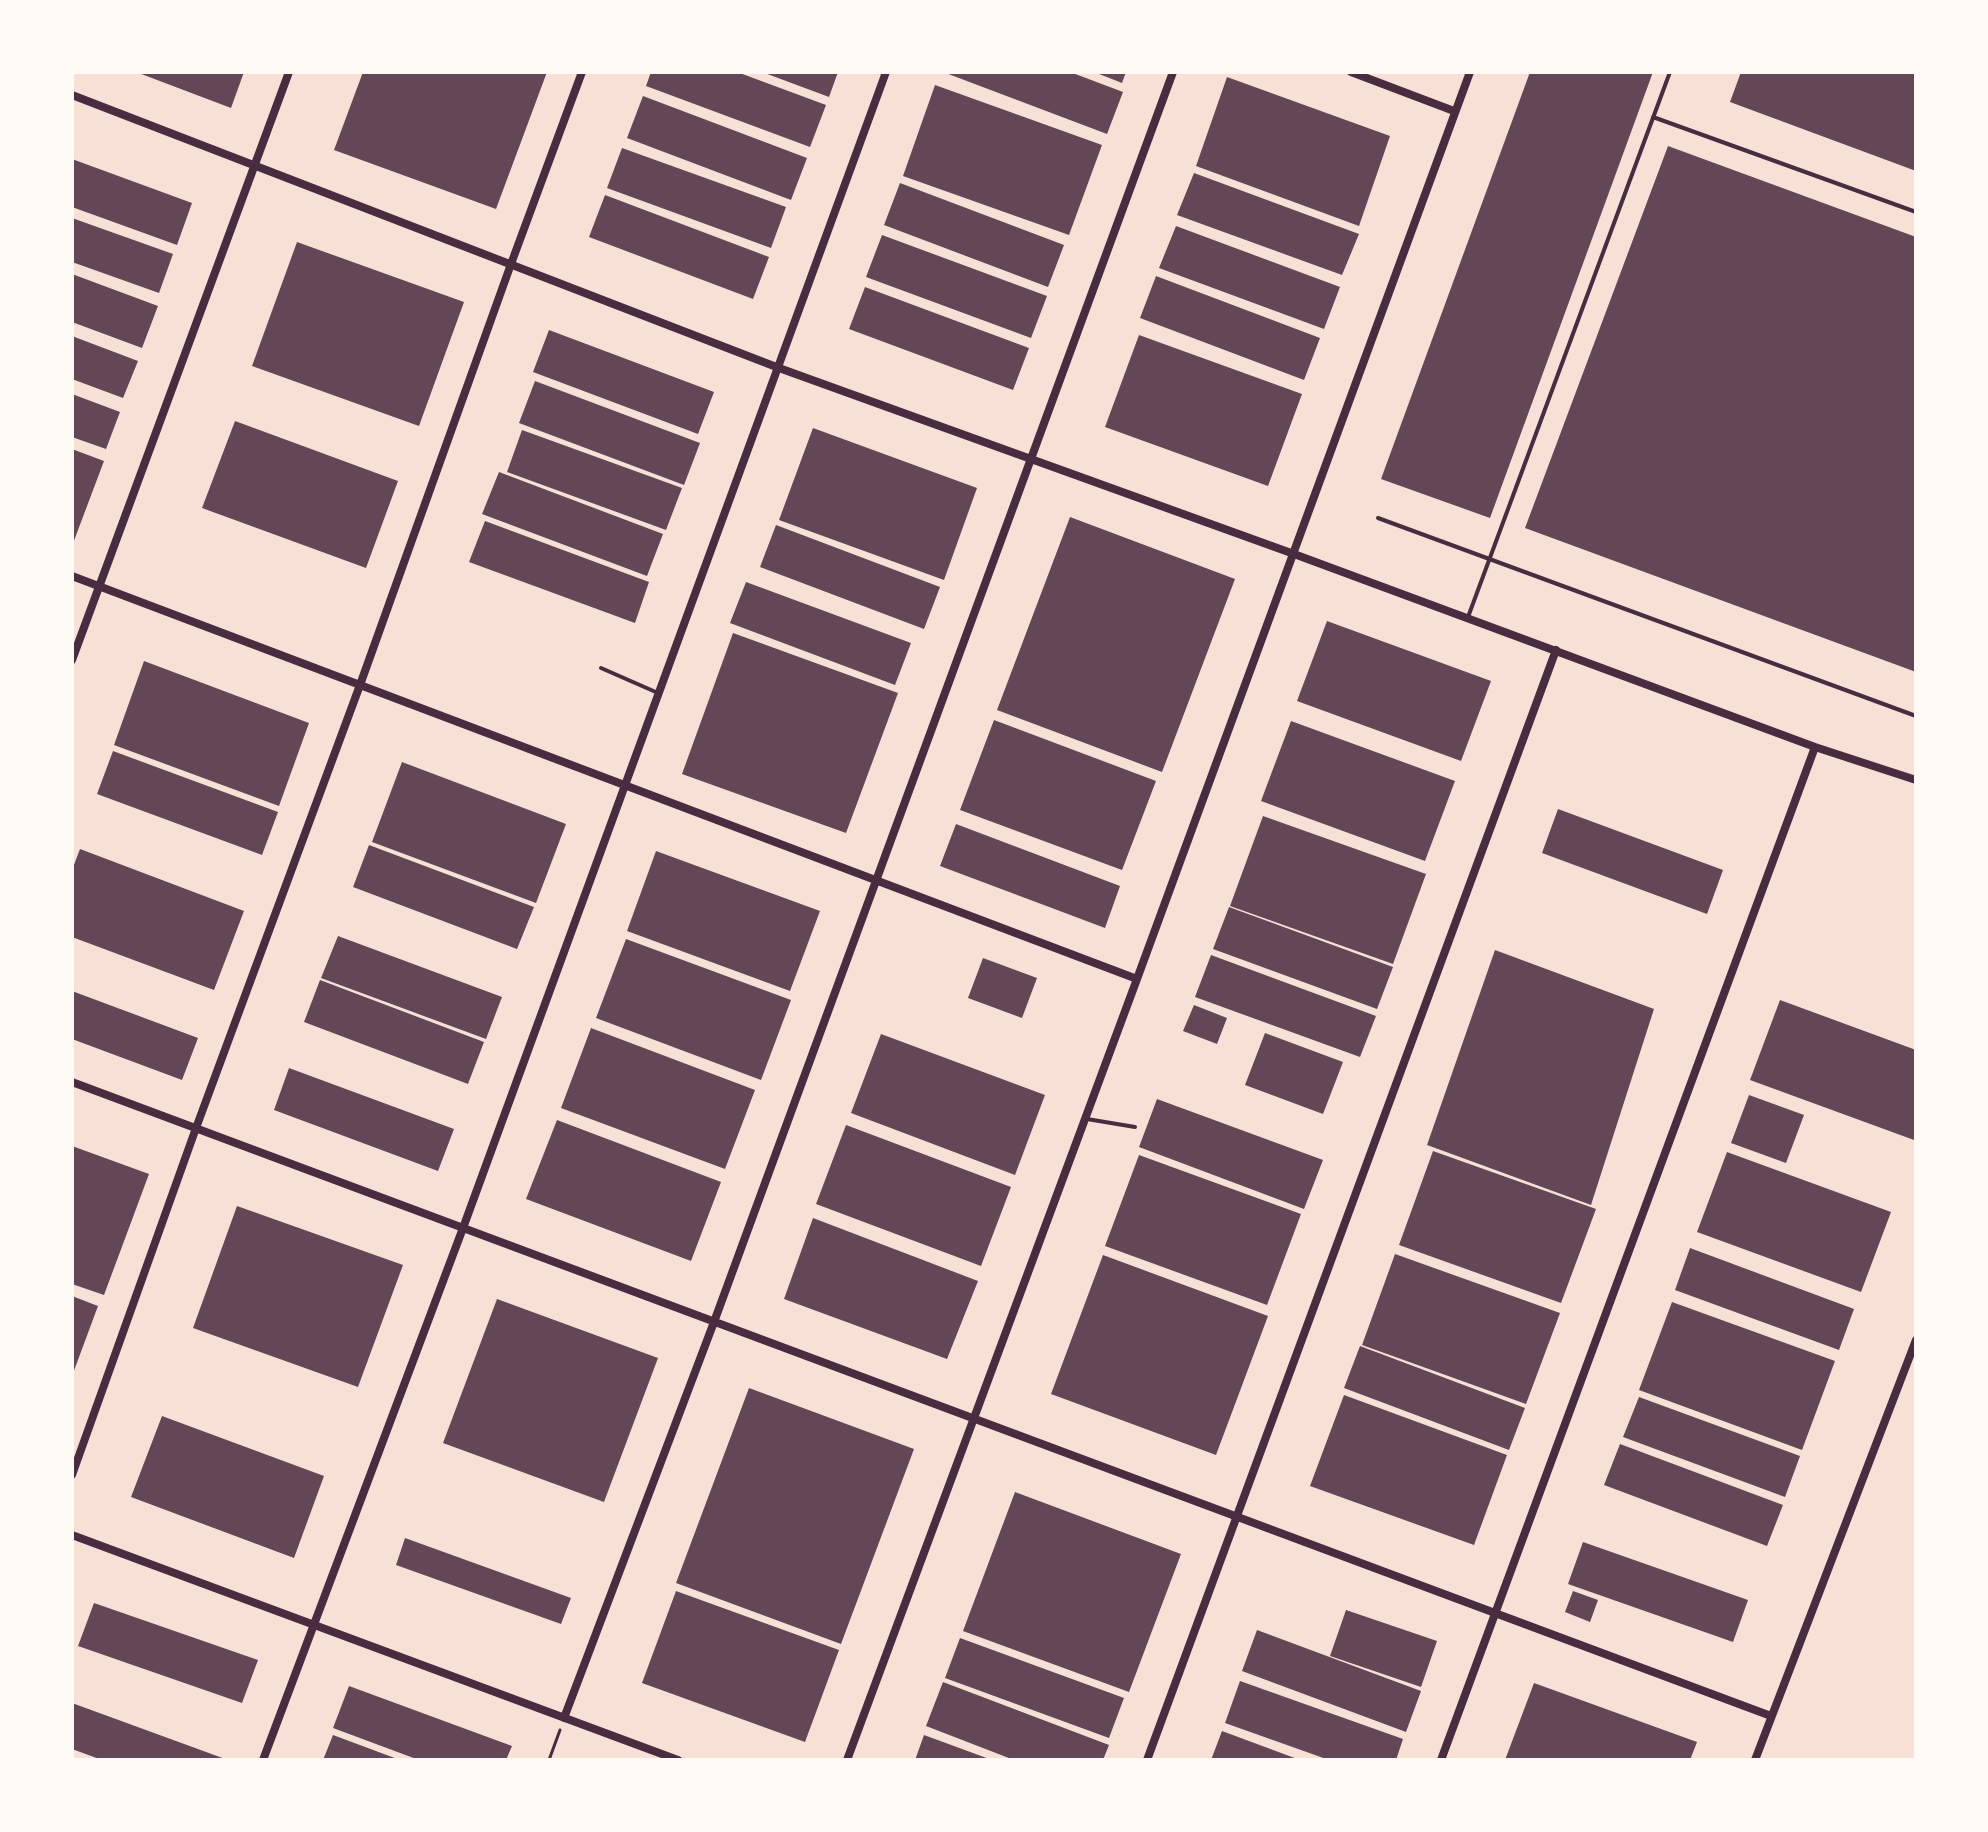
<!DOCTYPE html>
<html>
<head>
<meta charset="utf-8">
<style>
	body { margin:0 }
	#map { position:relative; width:1988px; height:1832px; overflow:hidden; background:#f7e1d7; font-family:Roboto,sans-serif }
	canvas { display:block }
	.frame { position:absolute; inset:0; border:74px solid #fffaf5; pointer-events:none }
</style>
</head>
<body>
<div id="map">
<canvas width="1988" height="1832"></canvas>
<div class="frame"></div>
</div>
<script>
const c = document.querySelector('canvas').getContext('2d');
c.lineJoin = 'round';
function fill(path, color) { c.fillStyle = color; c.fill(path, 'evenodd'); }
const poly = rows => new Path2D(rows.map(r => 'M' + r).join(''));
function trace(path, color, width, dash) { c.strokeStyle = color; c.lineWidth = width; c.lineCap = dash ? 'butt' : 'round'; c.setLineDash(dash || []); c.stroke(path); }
const building = poly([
	[136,72,244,72,231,108],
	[363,72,547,72,496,209,334,150],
	[651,72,737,72,826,105,810,147,646,86],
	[762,72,838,72,829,97],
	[943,72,1070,72,1123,92,1107,134],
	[1094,72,1126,72,1122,83],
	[1530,72,1653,72,1490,518,1381,479],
	[1741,72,1916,72,1916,171,1730,102],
	[1227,77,1390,136,1359,226,1196,166],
	[935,85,1102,145,1069,235,903,176],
	[643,96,807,158,791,200,627,138],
	[1668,146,1916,237,1916,672,1525,528],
	[622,148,786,207,771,248,607,188],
	[72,159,192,203,177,245,72,207],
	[1194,173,1359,234,1342,275,1177,215],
	[900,183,1064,245,1048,287,884,225],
	[605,195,769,257,753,299,589,237],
	[72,218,173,254,159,293,72,262],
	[1176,226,1340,287,1324,329,1159,268],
	[882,235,1047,296,1031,338,866,277],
	[297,242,464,302,419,426,252,366],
	[72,274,158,306,142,348,72,322],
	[1156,276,1320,338,1304,380,1140,318],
	[865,287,1029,348,1013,390,849,329],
	[549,330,714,392,698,434,533,372],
	[1139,335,1302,394,1268,486,1105,427],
	[72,336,138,361,123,398,72,379],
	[535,381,700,443,684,485,519,423],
	[72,394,120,412,106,449,72,437],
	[235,421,398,481,366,568,202,508],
	[813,428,977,488,944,580,779,520],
	[522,430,682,488,666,530,507,472],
	[72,449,104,461,72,546],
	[499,472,663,534,647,576,482,514],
	[1070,517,1235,579,1162,772,997,710],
	[485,521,649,582,635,623,469,562],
	[776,525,940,587,924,629,760,567],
	[746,582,911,643,895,685,730,623],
	[1327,621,1491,681,1461,761,1297,701],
	[733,633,898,693,846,833,682,774],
	[144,661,309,723,279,806,114,745],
	[994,720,1156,781,1122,870,960,810],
	[1291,721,1455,781,1425,861,1261,801],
	[113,751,278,812,262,855,97,794],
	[402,762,566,824,536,903,372,842],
	[1558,809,1723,870,1707,914,1542,853],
	[1263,816,1426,874,1393,964,1230,906],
	[956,824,1120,886,1105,928,940,866],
	[369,845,534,907,517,949,353,887],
	[80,849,244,911,214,990,72,937,72,870],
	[656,851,820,911,790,991,627,931],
	[1229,907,1393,967,1377,1009,1213,949],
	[338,936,502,997,486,1039,321,978],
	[626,939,791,1000,761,1080,596,1018],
	[1495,950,1654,1009,1591,1205,1427,1145],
	[1211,955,1376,1016,1360,1057,1195,997],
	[983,958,1037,978,1022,1018,968,998],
	[320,980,484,1042,468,1084,304,1022],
	[72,991,198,1038,182,1080,72,1039],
	[1780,1000,1916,1050,1916,1135,1914,1140,1750,1080],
	[1194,1005,1227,1018,1217,1044,1183,1031],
	[591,1028,755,1090,725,1169,561,1108],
	[1265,1033,1343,1062,1323,1114,1245,1085],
	[881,1034,1045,1095,1015,1175,851,1113],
	[289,1068,454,1129,438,1171,274,1110],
	[1749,1095,1804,1115,1786,1163,1731,1143],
	[1157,1099,1323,1160,1304,1209,1139,1147],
	[557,1120,721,1182,691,1261,526,1199],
	[846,1125,1011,1187,981,1266,816,1204],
	[72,1146,149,1174,104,1295,72,1284],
	[1433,1151,1596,1209,1561,1303,1399,1245],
	[1727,1152,1891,1212,1861,1292,1697,1232],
	[1139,1155,1301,1214,1267,1305,1105,1246],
	[237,1206,403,1265,358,1387,193,1328],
	[813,1218,978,1281,947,1359,784,1299],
	[1690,1248,1854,1309,1839,1350,1675,1290],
	[1395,1254,1560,1313,1526,1404,1362,1345],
	[1103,1255,1268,1316,1216,1455,1051,1394],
	[72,1296,98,1306,72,1376],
	[497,1299,658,1358,604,1502,443,1443],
	[1672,1302,1835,1361,1802,1450,1639,1390],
	[1360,1346,1525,1408,1509,1450,1344,1388],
	[749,1388,914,1449,841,1644,676,1583],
	[1344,1395,1507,1455,1474,1545,1310,1486],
	[1639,1397,1800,1456,1785,1497,1623,1437],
	[162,1416,324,1476,294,1558,131,1497],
	[1620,1444,1783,1505,1767,1546,1604,1485],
	[1015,1492,1181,1554,1129,1692,963,1631],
	[405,1538,571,1598,561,1624,396,1565],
	[1583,1542,1748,1600,1733,1642,1568,1584],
	[676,1591,839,1650,805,1742,642,1683],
	[1573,1591,1598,1600,1590,1622,1565,1612],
	[94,1603,258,1660,242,1703,78,1646],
	[1346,1610,1437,1641,1421,1687,1330,1656],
	[1257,1630,1421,1691,1406,1732,1242,1671],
	[960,1638,1124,1698,1109,1738,945,1678],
	[1240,1681,1403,1739,1396,1760,1329,1760,1225,1723],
	[943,1682,1109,1745,1103,1760,1014,1760,926,1726],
	[1534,1683,1697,1742,1690,1760,1505,1760],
	[349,1686,512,1746,506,1760,419,1760,333,1728],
	[72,1703,228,1760,102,1760,72,1749],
	[1222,1731,1300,1760,1211,1760],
	[333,1735,400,1760,323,1760],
	[924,1735,992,1760,915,1760]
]);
const path = poly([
	[549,1760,560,1730]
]);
const service = poly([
	[1653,117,1916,212],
	[1378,518,1916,716],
	[1468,617,1670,72],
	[601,668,658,693],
	[1087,1119,1135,1127]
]);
const minor = poly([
	[1351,72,1454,111],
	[72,95,779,368,1294,554,1815,747,1916,780],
	[72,576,1137,979],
	[72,660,289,72],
	[72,1082,1771,1716],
	[72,1475,196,1128,360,685,511,264,582,72],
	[72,1535,678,1760],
	[564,1718,714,1322,1173,72],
	[263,1760,463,1228,886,72],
	[847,1760,1137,979,1470,72],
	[1147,1760,1556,650],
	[1441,1760,1815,747],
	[1755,1760,1916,1340]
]);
fill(building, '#644757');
trace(path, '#4a2c40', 3);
trace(service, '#4a2c40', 4);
trace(minor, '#4a2c40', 8);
</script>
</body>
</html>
